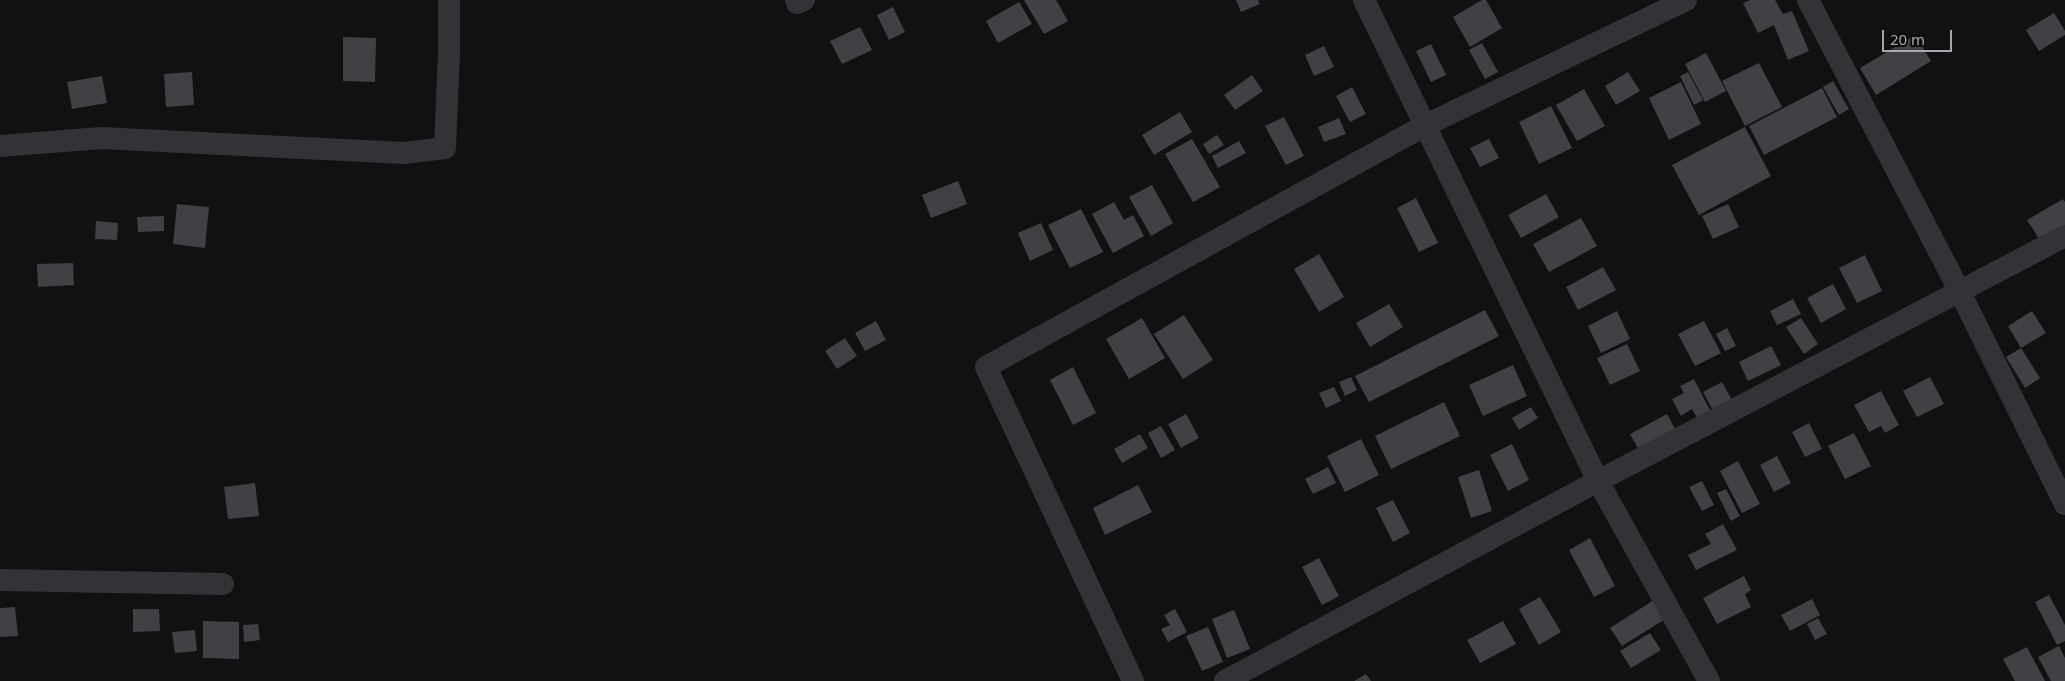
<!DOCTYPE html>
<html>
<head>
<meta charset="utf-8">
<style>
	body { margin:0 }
	#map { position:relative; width:2065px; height:681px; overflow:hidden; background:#111112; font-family:"Noto Sans",sans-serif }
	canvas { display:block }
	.scale { position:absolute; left:1882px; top:30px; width:70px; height:22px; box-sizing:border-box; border:2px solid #a3a8b2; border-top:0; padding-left:6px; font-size:15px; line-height:18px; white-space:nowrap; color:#a3a8b2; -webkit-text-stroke:4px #0c0c0d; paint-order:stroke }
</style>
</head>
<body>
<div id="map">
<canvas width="2065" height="681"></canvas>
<div class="scale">20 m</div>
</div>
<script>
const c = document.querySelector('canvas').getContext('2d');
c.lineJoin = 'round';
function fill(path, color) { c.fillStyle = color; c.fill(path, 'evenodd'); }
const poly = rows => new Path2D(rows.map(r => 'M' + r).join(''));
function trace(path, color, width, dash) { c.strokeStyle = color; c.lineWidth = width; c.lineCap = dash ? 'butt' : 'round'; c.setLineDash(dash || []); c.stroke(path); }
const building = poly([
	[1024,0,1056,0,1068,21,1044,34],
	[1236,0,1258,0,1260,4,1241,12],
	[1482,0,1486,0,1502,28,1470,47,1453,17],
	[1750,0,1775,0,1783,14,1792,11,1809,51,1788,60,1774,25,1758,33,1743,3],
	[1019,2,1032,24,998,43,986,21],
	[893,7,905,32,889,40,877,15],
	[2054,13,2065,31,2065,35,2039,51,2026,30],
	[860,27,872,50,842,64,830,41],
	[1915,35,1931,61,1876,95,1860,68],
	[343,37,376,38,375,82,343,81],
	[1482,43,1498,72,1485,79,1469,50],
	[1431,44,1446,75,1431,82,1416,51],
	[1324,46,1334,67,1314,76,1305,55],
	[1706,53,1726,91,1705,102,1685,64],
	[1759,63,1782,107,1745,126,1722,81],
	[192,72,194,105,166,107,164,74],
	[1628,72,1640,91,1616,105,1605,86],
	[1688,72,1703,100,1694,105,1680,76],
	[1252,75,1263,91,1235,110,1224,95],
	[102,76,107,103,72,109,67,82],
	[1833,81,1849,109,1839,115,1823,87],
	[1681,82,1701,124,1669,140,1649,98],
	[1352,87,1366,114,1350,122,1336,96],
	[1822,88,1837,117,1764,155,1749,126],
	[1584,89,1605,126,1577,141,1556,105],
	[1551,106,1572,148,1539,164,1519,122],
	[1180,112,1192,132,1154,155,1142,135],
	[1284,117,1304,156,1286,165,1265,126],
	[1339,118,1346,134,1324,142,1318,127],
	[1745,127,1771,176,1699,215,1672,165],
	[1217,135,1224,145,1209,154,1203,144],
	[1192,139,1220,187,1193,202,1165,154],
	[1489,139,1499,158,1480,167,1470,148],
	[1239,141,1246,153,1218,168,1212,156],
	[958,181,967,204,931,218,922,195],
	[1152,185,1173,223,1151,236,1129,197],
	[1546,194,1559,217,1521,238,1508,215],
	[1416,198,1438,243,1419,252,1397,208],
	[2063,199,2065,202,2065,232,2043,245,2027,220],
	[1114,202,1124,220,1133,215,1144,236,1113,253,1092,214],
	[177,204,209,207,205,248,173,244],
	[1728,204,1739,227,1713,239,1702,216],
	[1081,209,1103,252,1070,268,1048,225],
	[164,216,164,231,138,232,137,217],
	[1581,218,1597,246,1549,272,1533,244],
	[96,221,118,223,117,240,95,239],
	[1041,223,1053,250,1030,261,1018,233],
	[1319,254,1344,297,1319,312,1294,269],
	[1865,255,1882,291,1857,303,1839,268],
	[73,263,74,285,38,287,37,264],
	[1603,267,1616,290,1578,310,1566,287],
	[1833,284,1846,309,1821,323,1807,298],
	[1793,299,1801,314,1777,325,1770,311],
	[1389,304,1403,327,1370,347,1356,323],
	[1485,310,1499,336,1369,402,1355,376],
	[1617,311,1630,339,1601,353,1588,326],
	[2032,311,2046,333,2021,348,2008,326],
	[1184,315,1213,360,1183,379,1154,334],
	[1142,318,1165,358,1129,379,1106,339],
	[1801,318,1818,344,1804,354,1786,327],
	[876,321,886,340,865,351,855,333],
	[1704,321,1721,353,1695,366,1678,334],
	[1727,328,1736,346,1725,351,1716,334],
	[845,338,857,356,837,369,825,351],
	[1627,344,1640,371,1610,385,1597,358],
	[1771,346,1781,365,1748,381,1739,362],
	[2021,348,2040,378,2025,388,2006,357],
	[1513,365,1527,396,1483,416,1469,385],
	[1073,367,1096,413,1073,425,1050,380],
	[1351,377,1357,390,1345,396,1339,382],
	[1930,377,1944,404,1917,417,1903,391],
	[1694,379,1713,416,1700,423,1692,409,1681,416,1672,399,1684,393,1680,386],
	[1722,382,1734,404,1715,414,1703,392],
	[1334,387,1341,401,1326,408,1319,393],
	[1881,391,1899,425,1885,433,1881,426,1869,432,1854,405],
	[1444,402,1460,436,1391,469,1375,436],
	[1531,407,1538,418,1519,430,1512,418],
	[1186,414,1199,438,1181,448,1168,424],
	[1667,414,1678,434,1641,454,1630,434],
	[1809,423,1822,449,1805,457,1792,432],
	[1161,426,1175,450,1161,458,1148,433],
	[1854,433,1871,466,1845,479,1828,446],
	[1140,434,1148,448,1122,463,1114,449],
	[1361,439,1379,475,1345,492,1327,456],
	[1512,444,1529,480,1508,491,1490,455],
	[1777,456,1791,483,1774,492,1760,465],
	[1738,461,1760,504,1742,513,1720,471],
	[1328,467,1336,483,1313,494,1305,479],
	[1479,470,1492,511,1471,518,1458,477],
	[1702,481,1714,505,1702,511,1689,487],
	[255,483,259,516,228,519,224,487],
	[1138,485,1152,512,1105,535,1093,508],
	[1726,489,1740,516,1731,521,1717,493],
	[1393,500,1410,533,1393,542,1376,508],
	[1723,524,1737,550,1696,570,1688,555,1711,544,1705,534],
	[1590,538,1615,586,1594,597,1569,550],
	[1319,558,1339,596,1322,605,1302,567],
	[1744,576,1751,590,1745,594,1751,607,1717,624,1703,598],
	[2049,595,2065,625,2065,641,2057,645,2035,602],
	[1540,597,1561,632,1539,645,1519,609],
	[1812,599,1820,615,1790,631,1781,615],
	[1654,600,1667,618,1622,646,1610,628],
	[15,607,18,636,0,637,0,608],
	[133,609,159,609,160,631,133,632],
	[1175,609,1187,632,1168,642,1161,629,1170,625,1164,615],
	[1234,610,1250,649,1227,658,1212,619],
	[1818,618,1827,634,1815,640,1807,624],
	[203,621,239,622,239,659,203,658],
	[1503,621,1516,644,1480,663,1467,640],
	[258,624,260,640,244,642,243,625],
	[1208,627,1223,662,1202,671,1186,636],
	[195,630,197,651,175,653,172,632],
	[1650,633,1661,650,1631,668,1620,651],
	[2059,646,2065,658,2065,681,2051,681,2038,657],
	[2027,647,2045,681,2015,681,2003,659],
	[1366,674,1371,681,1354,681]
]);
const minor = poly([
	[796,0,797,3,804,0],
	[1364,0,1598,481,1709,681],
	[1808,0,1959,290,2065,504],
	[0,146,101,138,404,153,445,148,449,54,449,0],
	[0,580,223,584],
	[1133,681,986,367,1424,126,1686,0],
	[1225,681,1598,481,2065,236]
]);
fill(building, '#404145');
trace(minor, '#323337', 22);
</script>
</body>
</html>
